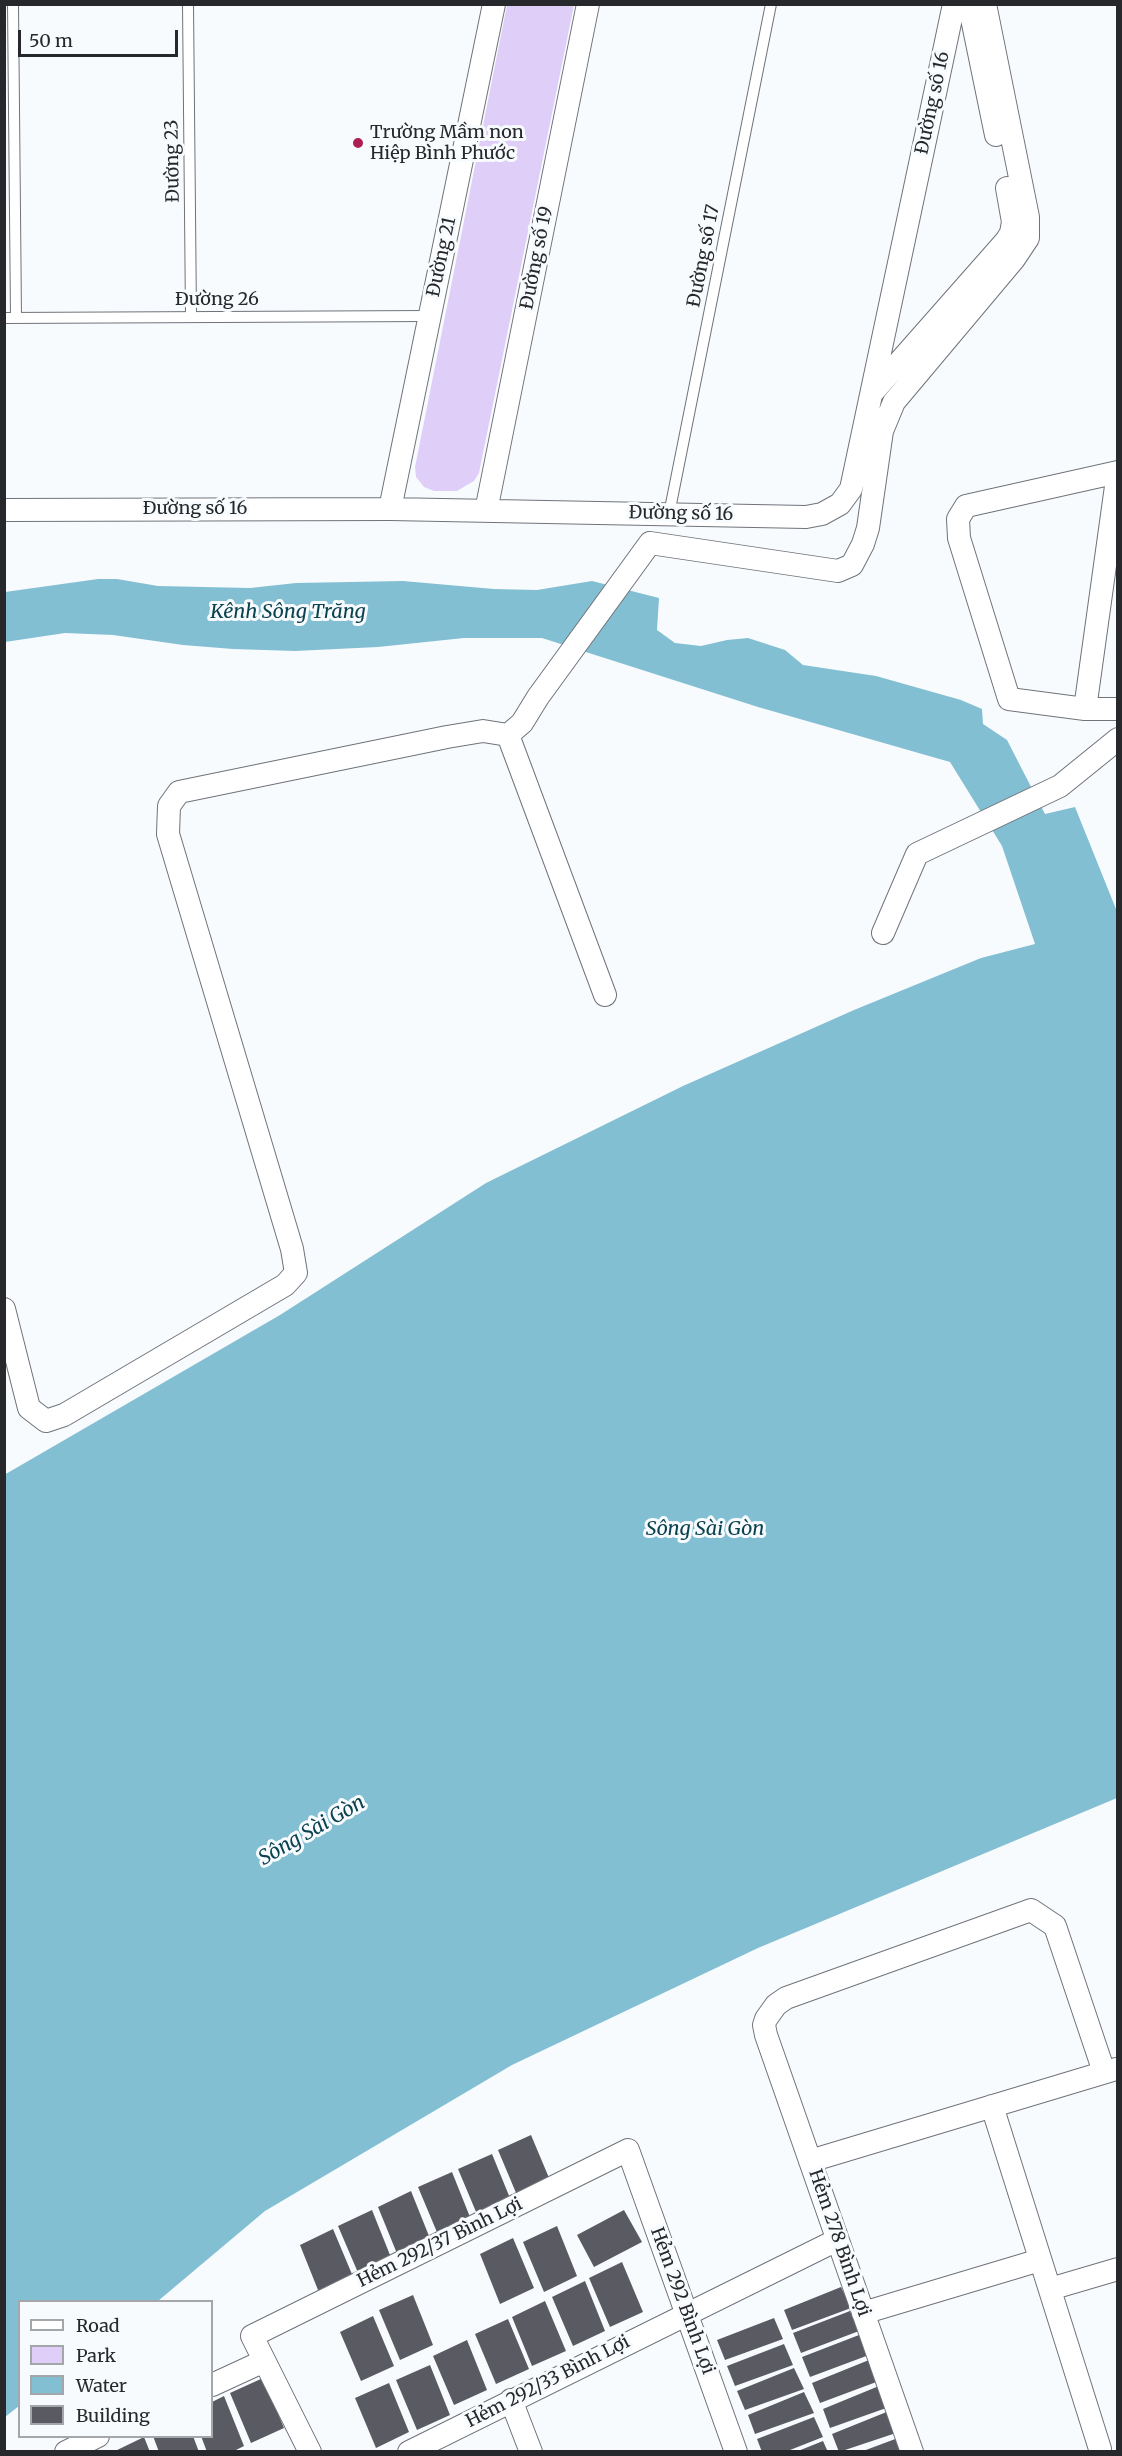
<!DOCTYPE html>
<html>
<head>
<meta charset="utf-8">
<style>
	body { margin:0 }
	#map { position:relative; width:1122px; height:2456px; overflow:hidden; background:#f8fbfe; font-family:Merriweather,serif }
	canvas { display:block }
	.frame { position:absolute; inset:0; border:6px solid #27282c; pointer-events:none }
	.legend { position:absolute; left:18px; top:2300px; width:195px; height:138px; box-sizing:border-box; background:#f8fbfe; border:2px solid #a4a7aa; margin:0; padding:8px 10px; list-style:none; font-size:18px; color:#27282c }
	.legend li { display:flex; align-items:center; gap:12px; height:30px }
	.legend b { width:30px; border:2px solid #a4a7aa }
	.scale { position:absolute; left:18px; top:30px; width:160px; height:27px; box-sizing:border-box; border:3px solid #27282c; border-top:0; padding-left:8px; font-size:18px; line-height:21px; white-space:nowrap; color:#27282c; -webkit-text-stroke:4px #f8fbfe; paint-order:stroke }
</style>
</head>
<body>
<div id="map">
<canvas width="1122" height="2456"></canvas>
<div class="frame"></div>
<ul class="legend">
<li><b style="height:8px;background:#fff"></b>Road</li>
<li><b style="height:16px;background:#dfcff8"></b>Park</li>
<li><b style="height:16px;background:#83bfd2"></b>Water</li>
<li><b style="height:16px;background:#5a5a62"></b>Building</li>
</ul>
<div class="scale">50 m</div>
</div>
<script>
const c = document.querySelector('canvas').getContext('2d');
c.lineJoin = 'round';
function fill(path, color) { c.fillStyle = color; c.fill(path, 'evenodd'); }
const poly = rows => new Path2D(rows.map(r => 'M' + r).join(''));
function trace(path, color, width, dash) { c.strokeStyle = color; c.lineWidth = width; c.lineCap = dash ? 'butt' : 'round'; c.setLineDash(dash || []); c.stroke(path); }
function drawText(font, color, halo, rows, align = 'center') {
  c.font = font + ' Merriweather,serif'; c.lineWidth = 6; c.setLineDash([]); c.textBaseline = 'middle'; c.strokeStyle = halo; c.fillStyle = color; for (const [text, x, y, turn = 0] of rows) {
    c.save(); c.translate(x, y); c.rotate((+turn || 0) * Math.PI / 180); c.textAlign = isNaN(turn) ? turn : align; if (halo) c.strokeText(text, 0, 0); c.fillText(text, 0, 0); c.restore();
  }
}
const green = poly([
	[507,5,574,5,479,473,474,481,457,491,434,491,424,487,416,477,415,467]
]);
const water = poly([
	[98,579,117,579,158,586,250,588,296,583,403,581,494,589,537,590,592,581,659,598,657,630,675,643,701,646,727,640,748,638,785,650,803,665,876,676,961,700,982,709,983,724,1007,740,1045,814,1075,807,1118,914,1117,1798,758,1948,512,2065,265,2211,158,2301,20,2302,19,2406,5,2417,4,1475,280,1315,486,1183,683,1086,854,1010,981,958,1035,944,1002,846,950,762,758,707,542,638,464,638,378,647,295,651,233,649,183,645,113,635,65,633,5,642,5,592]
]);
const building = poly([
	[531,2135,552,2185,519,2200,498,2150],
	[492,2154,512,2203,479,2219,458,2169],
	[452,2172,472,2222,439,2237,418,2187],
	[411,2191,431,2241,398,2256,378,2207],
	[372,2210,392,2260,359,2275,338,2226],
	[624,2210,642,2242,594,2267,577,2235],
	[557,2226,577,2276,544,2292,523,2242],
	[333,2229,354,2279,320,2295,300,2245],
	[513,2238,534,2288,500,2304,480,2254],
	[622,2262,643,2312,610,2327,589,2278],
	[585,2281,605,2331,573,2346,552,2297],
	[841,2287,851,2308,792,2330,784,2310],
	[413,2295,433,2345,400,2360,379,2310],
	[545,2301,566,2351,532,2366,512,2317],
	[850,2311,859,2331,801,2353,793,2333],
	[373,2316,394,2366,361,2381,340,2332],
	[774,2318,783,2339,725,2360,717,2340],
	[508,2319,529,2369,496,2384,475,2334],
	[859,2335,869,2355,810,2377,802,2357],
	[467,2340,487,2390,454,2405,433,2356],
	[784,2344,793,2365,735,2386,727,2366],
	[869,2360,879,2381,820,2403,812,2383],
	[430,2365,450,2415,417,2430,396,2380],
	[794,2368,804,2389,745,2410,737,2391],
	[263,2378,284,2428,251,2443,230,2393],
	[389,2383,409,2432,376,2448,355,2398],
	[879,2386,889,2407,830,2428,823,2409],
	[804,2392,814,2413,755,2434,748,2415],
	[224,2396,244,2446,232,2452,207,2452,201,2436,212,2436,212,2402],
	[889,2411,899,2432,839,2452,832,2434],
	[814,2417,823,2437,785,2452,762,2452,757,2439],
	[153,2436,193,2436,199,2452,159,2452],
	[144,2437,150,2452,113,2452],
	[898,2438,905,2452,863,2452,863,2451],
	[823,2441,828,2452,798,2452,798,2451]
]);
const service = poly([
	[13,4,16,318],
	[188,4,191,317],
	[4,318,429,316],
	[669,514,771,4]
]);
const minor = poly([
	[969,4,996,135],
	[872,393,1006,241,1011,233,1013,222,1007,188],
	[390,509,494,4],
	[4,510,390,509,806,517,822,514,840,504,851,489,954,4],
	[486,511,588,4],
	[1085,709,1118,472,966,506,958,519,959,538,1009,699,1085,709,1118,709],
	[508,735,605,995],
	[883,933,917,854,1060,786,1118,739],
	[4,1309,29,1408,46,1421,64,1415,285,1285,296,1273,292,1249,168,834,169,806,179,792,447,737,483,731,508,735,522,723,538,697,650,543,838,571,852,565,863,544,868,528,882,431,894,402,1014,259,1028,238,1028,217,985,4],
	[992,2106,1100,2449],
	[810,2161,1116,2069],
	[1050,2289,1118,2269],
	[863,2313,1040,2260],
	[212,2385,264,2361],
	[511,2400,531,2452],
	[66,2452,98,2436],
	[310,2452,252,2336,628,2150,736,2452],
	[409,2452,837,2240],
	[912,2452,766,2035,764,2025,766,2019,776,2005,786,1998,1031,1910,1055,1926,1104,2072]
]);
const markers = [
	[358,143,6,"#af1e53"]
];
const streetNames = [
	["Đường số 16",933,103,-78],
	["Đường 23",173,161,-91],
	["Đường số 17",704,256,-79],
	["Đường 21",442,257,-78],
	["Đường số 19",537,258,-79],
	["Đường 26",217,300],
	["Đường số 16",195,509],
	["Đường số 16",681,514,1],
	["Hẻm 292/37 Bình Lợi",440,2243,-26],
	["Hẻm 278 Bình Lợi",839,2243,71],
	["Hẻm 292 Bình Lợi",682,2301,70],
	["Hẻm 292/33 Bình Lợi",548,2382,-27]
];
const poiNames = [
	["Trường Mầm non",370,133],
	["Hiệp Bình Phước",370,154]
];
const waterNames = [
	["Kênh Sông Trăng",288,612],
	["Sông Sài Gòn",705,1529],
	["Sông Sài Gòn",312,1831,-30]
];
fill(green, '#dfcff8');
fill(water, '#83bfd2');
fill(building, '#5a5a62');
trace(service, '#6f737a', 12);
trace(minor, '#6f737a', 24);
trace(service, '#fff', 10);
trace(minor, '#fff', 22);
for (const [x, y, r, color] of markers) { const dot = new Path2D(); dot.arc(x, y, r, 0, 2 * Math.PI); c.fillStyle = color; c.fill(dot); trace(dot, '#f8fbfe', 2); }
drawText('18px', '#27282c', '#f8fbfe', streetNames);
drawText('18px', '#27282c', '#f8fbfe', poiNames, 'left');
drawText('italic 20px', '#0b424f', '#f8fbfe', waterNames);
</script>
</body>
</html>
